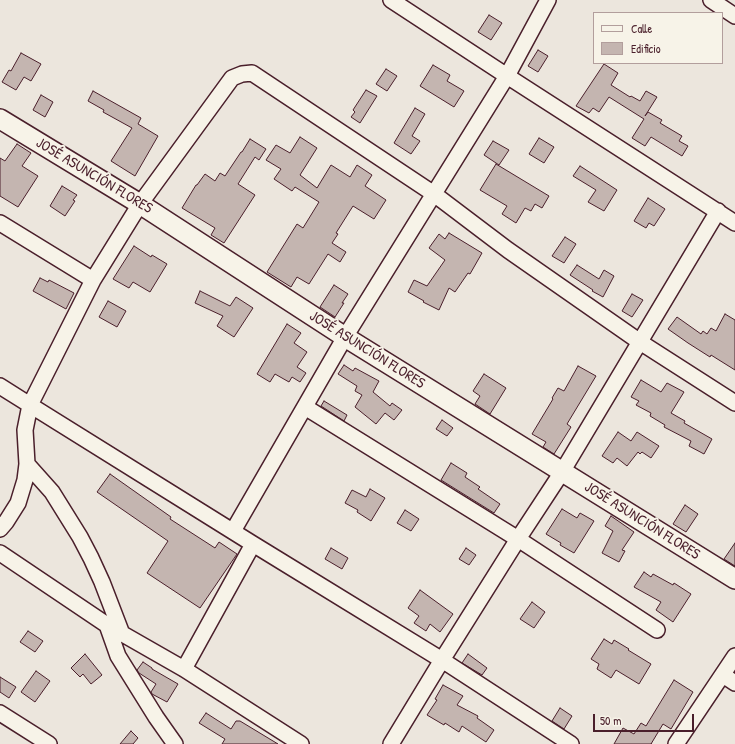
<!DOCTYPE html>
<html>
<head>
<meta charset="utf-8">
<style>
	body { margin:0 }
	#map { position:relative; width:735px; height:744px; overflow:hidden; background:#ece6dd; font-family:"Patrick Hand",sans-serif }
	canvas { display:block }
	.legend { position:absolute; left:593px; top:12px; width:130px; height:52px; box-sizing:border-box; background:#f7f3e8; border:1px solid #b29e9c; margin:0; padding:5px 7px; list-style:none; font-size:12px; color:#4a1f2b }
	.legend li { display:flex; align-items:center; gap:8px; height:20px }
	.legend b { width:20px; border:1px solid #b29e9c }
	.scale { position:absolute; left:593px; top:714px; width:101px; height:18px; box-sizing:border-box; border:2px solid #4a1f2b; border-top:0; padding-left:5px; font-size:12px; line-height:14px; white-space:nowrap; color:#4a1f2b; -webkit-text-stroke:3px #f7f3e8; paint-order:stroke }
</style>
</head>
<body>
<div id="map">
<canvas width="735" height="744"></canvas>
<ul class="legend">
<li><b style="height:5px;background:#f7f3e8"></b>Calle</li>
<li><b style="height:11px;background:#c4b5b0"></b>Edificio</li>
</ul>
<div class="scale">50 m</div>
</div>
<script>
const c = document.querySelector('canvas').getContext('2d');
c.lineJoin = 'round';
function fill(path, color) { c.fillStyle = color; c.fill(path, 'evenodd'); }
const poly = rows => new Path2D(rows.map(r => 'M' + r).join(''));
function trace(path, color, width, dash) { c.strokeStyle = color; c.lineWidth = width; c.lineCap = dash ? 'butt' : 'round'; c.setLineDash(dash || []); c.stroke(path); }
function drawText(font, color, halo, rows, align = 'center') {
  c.font = font + ' "Patrick Hand",sans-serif'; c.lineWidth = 4; c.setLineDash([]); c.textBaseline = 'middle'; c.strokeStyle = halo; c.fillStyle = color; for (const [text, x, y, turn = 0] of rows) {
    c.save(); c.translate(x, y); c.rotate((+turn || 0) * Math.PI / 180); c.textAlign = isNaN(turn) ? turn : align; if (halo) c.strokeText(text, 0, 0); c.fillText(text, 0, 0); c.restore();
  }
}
const building = poly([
	[489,15,502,23,491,40,478,32,489,15],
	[538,50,548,56,538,72,528,66,538,50],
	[21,53,41,64,31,81,24,77,16,90,2,82,9,70,11,71,21,53],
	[604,64,618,73,611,85,630,97,631,96,640,101,646,91,657,97,645,116,648,112,662,120,660,123,682,136,679,141,688,146,682,156,651,137,645,146,632,138,644,119,609,97,599,112,593,108,589,113,576,106,604,64],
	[433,65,450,75,447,81,464,91,454,107,420,86,433,65],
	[386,69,397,76,387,91,376,84,386,69],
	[366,90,377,96,360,123,351,117,355,112,353,110,366,90],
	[93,91,141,118,138,124,158,136,135,176,111,161,132,128,103,112,104,110,88,101,93,91],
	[41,95,53,102,45,117,33,110,41,95],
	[415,108,425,114,412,136,420,141,411,154,394,143,415,108],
	[300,137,317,148,300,175,317,188,331,165,350,177,357,165,372,175,365,186,386,200,374,219,353,206,336,233,338,234,332,243,346,252,340,262,328,254,309,284,297,277,291,287,267,272,297,224,303,228,319,202,295,187,292,191,274,179,281,169,266,160,276,145,290,153,300,137],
	[539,138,554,147,544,163,529,154,539,138],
	[250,139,266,149,259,160,255,157,238,184,255,195,224,243,211,235,215,228,182,208,196,185,197,185,205,174,215,181,220,173,225,176,241,152,242,152,250,139],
	[493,141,509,150,499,165,484,155,493,141],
	[17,144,31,153,22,166,38,176,18,207,0,196,0,158,5,161,17,144],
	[496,164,549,196,542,208,535,204,531,211,525,208,516,223,502,214,507,206,480,190,496,164],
	[580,166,617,190,604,211,588,202,596,190,573,176,580,166],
	[62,186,77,195,73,200,75,201,65,216,50,206,62,186],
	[648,198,665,209,654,226,649,223,646,228,634,221,648,198],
	[449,233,482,253,470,274,468,273,455,292,449,288,439,310,423,302,424,301,408,292,414,280,427,286,445,260,429,248,439,234,445,239,449,233],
	[565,237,576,244,564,263,552,256,565,237],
	[134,246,151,257,152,255,167,264,150,292,133,282,129,288,113,279,134,246],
	[577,265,599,279,604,270,614,276,603,297,592,291,593,290,570,275,577,265],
	[40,278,48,282,49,280,74,293,66,309,33,291,40,278],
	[334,285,348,294,342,303,344,303,335,317,320,307,334,285],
	[200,291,230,306,236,297,253,308,234,337,217,326,223,316,195,303,200,291],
	[632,294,643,300,632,317,622,311,632,294],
	[108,301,126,311,117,327,99,317,108,301],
	[725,314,735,320,735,370,711,355,710,357,688,343,668,329,677,317,701,334,703,331,707,334,711,328,716,331,725,314],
	[287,324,301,333,294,343,307,352,297,367,306,373,300,382,292,377,289,382,275,374,270,382,257,374,287,324],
	[344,365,353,371,355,368,379,381,373,392,390,406,392,403,402,410,394,420,385,413,376,424,355,407,362,395,355,391,357,386,338,374,344,365],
	[578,366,596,376,567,424,571,427,554,454,543,447,546,442,532,434,553,399,552,398,558,388,564,391,578,366],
	[484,374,506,388,490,414,475,404,480,396,473,391,484,374],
	[641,380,661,392,667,383,684,392,671,413,685,421,684,423,712,439,704,454,689,446,691,441,664,427,665,425,650,416,651,413,636,405,639,401,631,397,641,380],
	[324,401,347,415,344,421,321,406,324,401],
	[442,420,453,428,447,436,436,429,442,420],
	[618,432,631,441,637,432,659,446,651,458,642,452,640,454,638,452,627,466,617,458,613,463,602,456,618,432],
	[451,463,467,473,465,477,480,487,478,489,500,504,494,513,441,480,451,463],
	[110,474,171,517,170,519,215,548,219,542,237,554,200,608,147,573,168,541,97,492,110,474],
	[370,489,385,498,371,521,357,512,358,510,345,503,352,490,366,497,370,489],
	[685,505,698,514,686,532,673,524,685,505],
	[562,509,577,518,580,513,594,521,574,553,560,545,561,543,546,534,562,509],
	[405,510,419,519,411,531,397,523,405,510],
	[611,516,634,532,622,550,625,551,619,562,602,553,613,531,605,526,611,516],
	[735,543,735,566,724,559,735,543],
	[331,548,348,558,342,569,325,559,331,548],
	[466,548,476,555,469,565,459,559,466,548],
	[644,572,651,577,653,574,673,585,674,583,691,594,673,622,656,610,661,602,634,587,644,572],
	[420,590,453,614,440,632,430,624,426,631,414,623,419,616,408,608,420,590],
	[532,602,545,612,534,628,520,619,532,602],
	[28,631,43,641,35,652,20,642,28,631],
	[604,639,612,644,614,640,629,649,628,650,651,664,639,684,616,670,611,678,597,669,599,664,591,659,604,639],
	[85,654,102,675,91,684,83,674,80,677,71,668,85,654],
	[468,654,487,668,482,675,462,663,468,654],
	[143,662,152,668,152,669,178,684,167,702,152,694,151,692,156,684,139,673,137,670,143,662],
	[36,671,50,681,35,702,21,692,36,671],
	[0,677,16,687,9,698,0,692,0,677],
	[674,680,693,692,671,729,663,724,651,744,652,744,614,744,623,728,634,734,641,723,646,726,674,680],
	[443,685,463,696,457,705,478,716,477,718,494,730,486,742,462,726,459,732,445,723,444,725,427,715,437,700,435,699,443,685],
	[560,708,572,716,564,729,552,721,560,708],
	[206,713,231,729,236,721,240,721,278,744,222,744,225,739,199,723,206,713],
	[131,731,138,738,133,744,120,744,131,731]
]);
const minor = poly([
	[391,0,507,76,548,0],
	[711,0,735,16],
	[0,223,93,280],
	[0,386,30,405,253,544,442,660,571,744],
	[305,407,518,539,657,630],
	[0,529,6,522,18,503,25,480,27,464],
	[233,531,345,337,507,76,735,223],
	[0,553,107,625,184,669,301,744],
	[107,625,118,656,156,717,175,744],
	[122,634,102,582,91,558,80,537,52,492,27,464,25,430,30,405,93,280,140,204,232,78,242,74,252,73,434,194,508,250,640,342,735,403],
	[184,669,253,544],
	[723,675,735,683],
	[0,713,49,744],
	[391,744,442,660,518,539,562,472,718,211],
	[676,744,735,656]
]);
const tertiary = poly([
	[0,119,140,204,345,337,735,579]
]);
const streetNames = [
	["JOSÉ ASUNCIÓN FLORES",94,176,31],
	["JOSÉ ASUNCIÓN FLORES",367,350,32],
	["JOSÉ ASUNCIÓN FLORES",642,521,32]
];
fill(building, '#c4b5b0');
trace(building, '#4a1f2b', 1);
trace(minor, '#4a1f2b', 18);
trace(tertiary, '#4a1f2b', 22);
trace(minor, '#f7f3e8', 15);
trace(tertiary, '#f7f3e8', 19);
drawText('15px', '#4a1f2b', '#f7f3e8', streetNames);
</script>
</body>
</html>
